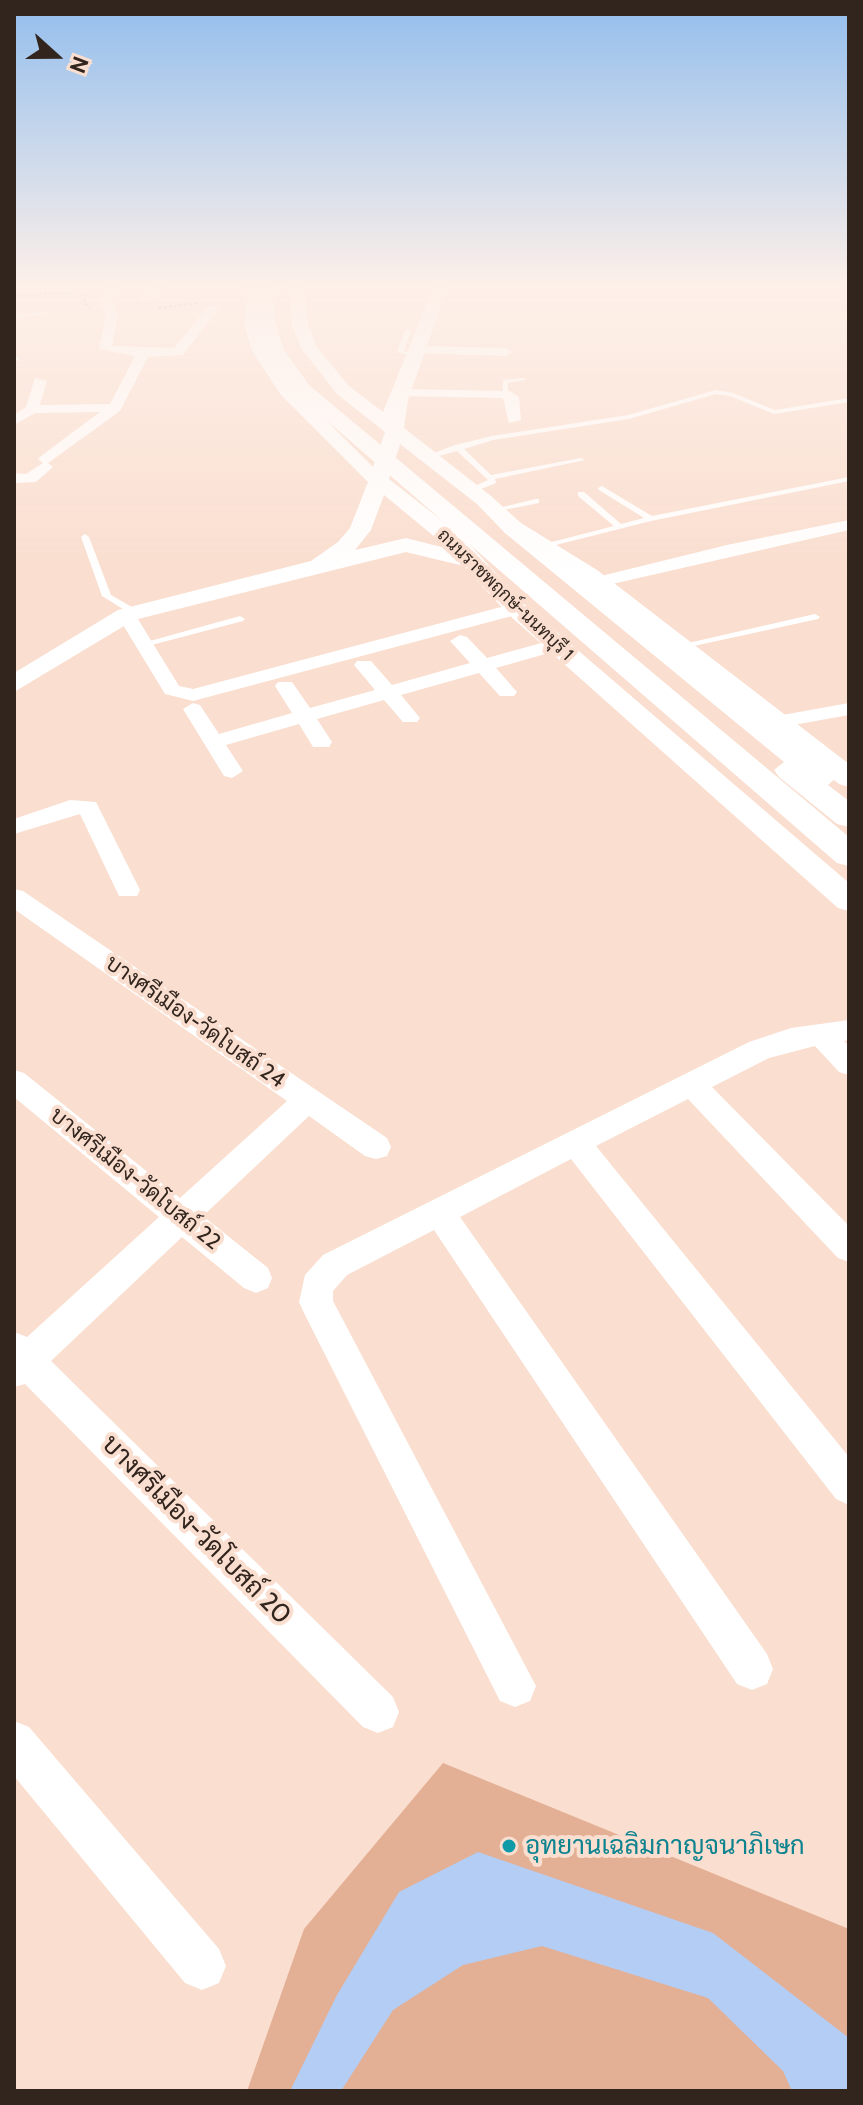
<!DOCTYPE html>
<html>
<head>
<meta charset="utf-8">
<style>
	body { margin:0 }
	#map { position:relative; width:863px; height:2105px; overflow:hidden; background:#fadecf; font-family:Cabin,sans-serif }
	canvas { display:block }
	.frame { position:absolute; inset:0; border:16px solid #32251e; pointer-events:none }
	.north { position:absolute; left:16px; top:16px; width:80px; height:80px; -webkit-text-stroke:6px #fadecf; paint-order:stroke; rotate:111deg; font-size:22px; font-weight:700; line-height:32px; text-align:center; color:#32251e }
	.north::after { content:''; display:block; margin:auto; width:28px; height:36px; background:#32251e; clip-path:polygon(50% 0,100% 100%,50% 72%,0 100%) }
</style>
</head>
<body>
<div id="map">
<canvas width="863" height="2105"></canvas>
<div class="frame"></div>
<div class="north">N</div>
</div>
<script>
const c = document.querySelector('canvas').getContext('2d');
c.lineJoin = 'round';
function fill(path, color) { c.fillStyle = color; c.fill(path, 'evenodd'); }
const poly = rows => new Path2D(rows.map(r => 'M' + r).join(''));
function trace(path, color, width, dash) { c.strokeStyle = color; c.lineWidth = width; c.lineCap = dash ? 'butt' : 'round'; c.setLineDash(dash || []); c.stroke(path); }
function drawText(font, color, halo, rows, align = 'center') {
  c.font = font + ' Cabin,Sarabun,sans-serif'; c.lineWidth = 8; c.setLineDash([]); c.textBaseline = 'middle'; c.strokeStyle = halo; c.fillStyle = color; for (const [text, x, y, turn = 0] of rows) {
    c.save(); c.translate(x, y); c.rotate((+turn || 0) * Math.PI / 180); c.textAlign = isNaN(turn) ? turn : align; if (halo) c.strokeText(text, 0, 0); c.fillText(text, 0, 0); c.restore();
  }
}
const green = poly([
	[443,1763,849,1929,849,2091,247,2091,304,1929]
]);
const water = poly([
	[478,1852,713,1933,849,2038,849,2091,792,2091,783,2071,708,1998,542,1946,463,1965,393,2010,341,2091,290,2091,337,1995,399,1892]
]);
const path = poly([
	[14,296,78,292,85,296,84,302,89,308],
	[159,308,197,303]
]);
const service = poly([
	[42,312,42,314,14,319,14,315,42,312],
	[408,329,411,331,404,351,417,356,417,358,397,352,405,331,408,329],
	[14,358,17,357,20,359,14,362,14,358],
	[525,378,525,380,508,383,508,394,503,395,503,380,525,378],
	[716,390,733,393,775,410,849,398,849,402,774,414,730,396,716,394,629,419,493,440,464,449,491,475,581,458,585,460,495,479,496,483,471,493,468,493,468,489,488,480,457,451,428,459,424,457,455,445,492,436,628,415,716,390],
	[849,477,849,481,651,521,544,548,540,545,614,526,578,496,578,492,584,492,621,524,644,518,599,490,598,488,602,486,652,516,849,477],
	[536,499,539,499,539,503,494,512,490,510,536,499],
	[85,534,89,537,111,595,137,610,137,614,131,614,102,596,81,537,85,534],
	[815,614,820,617,818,619,680,649,675,646,815,614],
	[240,616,245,619,243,621,144,647,139,644,240,616]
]);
const minor = poly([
	[109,286,121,286,111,299,118,315,112,346,174,348,209,305,219,308,183,355,148,357,120,411,48,463,53,467,36,482,14,483,14,473,26,474,43,463,38,459,41,456,100,412,35,413,14,425,14,415,26,407,35,378,47,381,40,405,110,404,135,356,99,349,106,315,99,299,109,286],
	[152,286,165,286,149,301,141,301,141,297,152,286],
	[417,346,506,348,512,352,506,356,412,353,411,350,417,346],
	[402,389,510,391,519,397,521,420,509,423,503,398,397,396,395,393,402,389],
	[849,520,849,530,599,587,590,582,593,578,727,545,849,520],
	[516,603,523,605,523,613,193,701,165,694,117,615,119,611,133,611,179,686,193,689,516,603],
	[460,635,467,637,487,658,556,639,566,645,563,649,496,668,517,692,514,696,500,696,479,673,401,695,420,718,417,722,403,722,384,700,317,719,332,742,329,747,313,747,299,724,226,745,243,771,232,778,224,776,183,709,193,703,200,705,219,734,292,713,275,686,278,682,292,682,310,708,375,690,354,665,357,661,371,661,392,685,470,663,450,641,460,635],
	[849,703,849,715,777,728,767,722,777,716,849,703],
	[70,800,96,802,140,890,137,896,119,896,80,814,14,834,14,819,70,800],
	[14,889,23,891,387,1138,391,1147,387,1156,376,1159,365,1156,309,1116,203,1216,268,1268,272,1278,268,1288,256,1293,244,1288,182,1237,51,1361,393,1697,399,1712,393,1727,378,1733,363,1727,25,1384,14,1387,14,1332,27,1337,159,1217,14,1097,14,1070,24,1073,180,1198,287,1101,14,909,14,889],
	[849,1020,849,1040,844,1041,849,1046,849,1075,839,1072,815,1046,769,1058,712,1087,849,1226,849,1262,838,1258,688,1099,596,1146,849,1457,849,1505,836,1499,571,1159,460,1217,767,1654,773,1669,767,1684,752,1690,737,1684,434,1230,347,1275,333,1291,333,1301,536,1686,530,1701,515,1707,500,1701,304,1313,299,1302,305,1275,323,1255,749,1042,791,1028,849,1020],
	[14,1721,29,1727,219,1949,226,1966,219,1983,202,1990,185,1983,14,1776,14,1721]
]);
const tertiary = poly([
	[245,286,259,286,261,328,268,351,293,387,373,467,385,432,337,394,301,348,292,325,290,286,304,286,308,325,317,347,349,386,383,412,434,286,448,286,408,400,404,428,491,496,521,523,597,570,849,764,849,787,839,784,581,580,505,533,477,504,400,444,389,479,463,537,524,604,849,883,849,911,838,908,508,614,464,566,406,552,134,620,14,692,14,673,118,610,311,561,338,542,350,528,368,482,281,395,252,351,245,328,245,286],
	[384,495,447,547,449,549,406,538,355,550,371,530,384,495]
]);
const secondary = poly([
	[260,286,276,286,274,318,284,350,309,385,849,837,849,866,837,863,295,393,266,350,256,318,260,286],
	[513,521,521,523,832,770,837,777,828,785,849,801,849,827,837,824,779,777,774,770,784,762,505,533,501,528,513,521]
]);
const markers = [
	[509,1846,8,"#0f9aa8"]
];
const farStreetnames = [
	["ถนนราชพฤกษ์-นนทบุรี 1",505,595,44]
];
const streetNames = [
	["บางศรีเมือง-วัดโบสถ์ 24",195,1022,35],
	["บางศรีเมือง-วัดโบสถ์ 22",135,1179,39]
];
const nearStreetnames = [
	["บางศรีเมือง-วัดโบสถ์ 20",196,1530,45]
];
const nearCulturenames = [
	["อุทยานเฉลิมกาญจนาภิเษก",525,1846]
];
fill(green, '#e3b095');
fill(water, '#b4cdf5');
trace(path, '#9d887d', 2, [3, 2]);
fill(service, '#fff');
fill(minor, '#fff');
fill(tertiary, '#fff');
fill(secondary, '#fff');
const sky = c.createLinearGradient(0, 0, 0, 581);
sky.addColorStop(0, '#93beed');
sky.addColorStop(0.49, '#fdf0e9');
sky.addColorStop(1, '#fdf0e900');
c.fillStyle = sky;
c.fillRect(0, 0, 863, 581);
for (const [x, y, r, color] of markers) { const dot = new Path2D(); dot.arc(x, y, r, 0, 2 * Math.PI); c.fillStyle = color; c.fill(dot); trace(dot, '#fadecf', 3); }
drawText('18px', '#32251e', '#fadecf', farStreetnames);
drawText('22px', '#32251e', '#fadecf', streetNames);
drawText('26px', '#32251e', '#fadecf', nearStreetnames);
drawText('26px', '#0d838f', '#fadecf', nearCulturenames, 'left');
</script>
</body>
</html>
